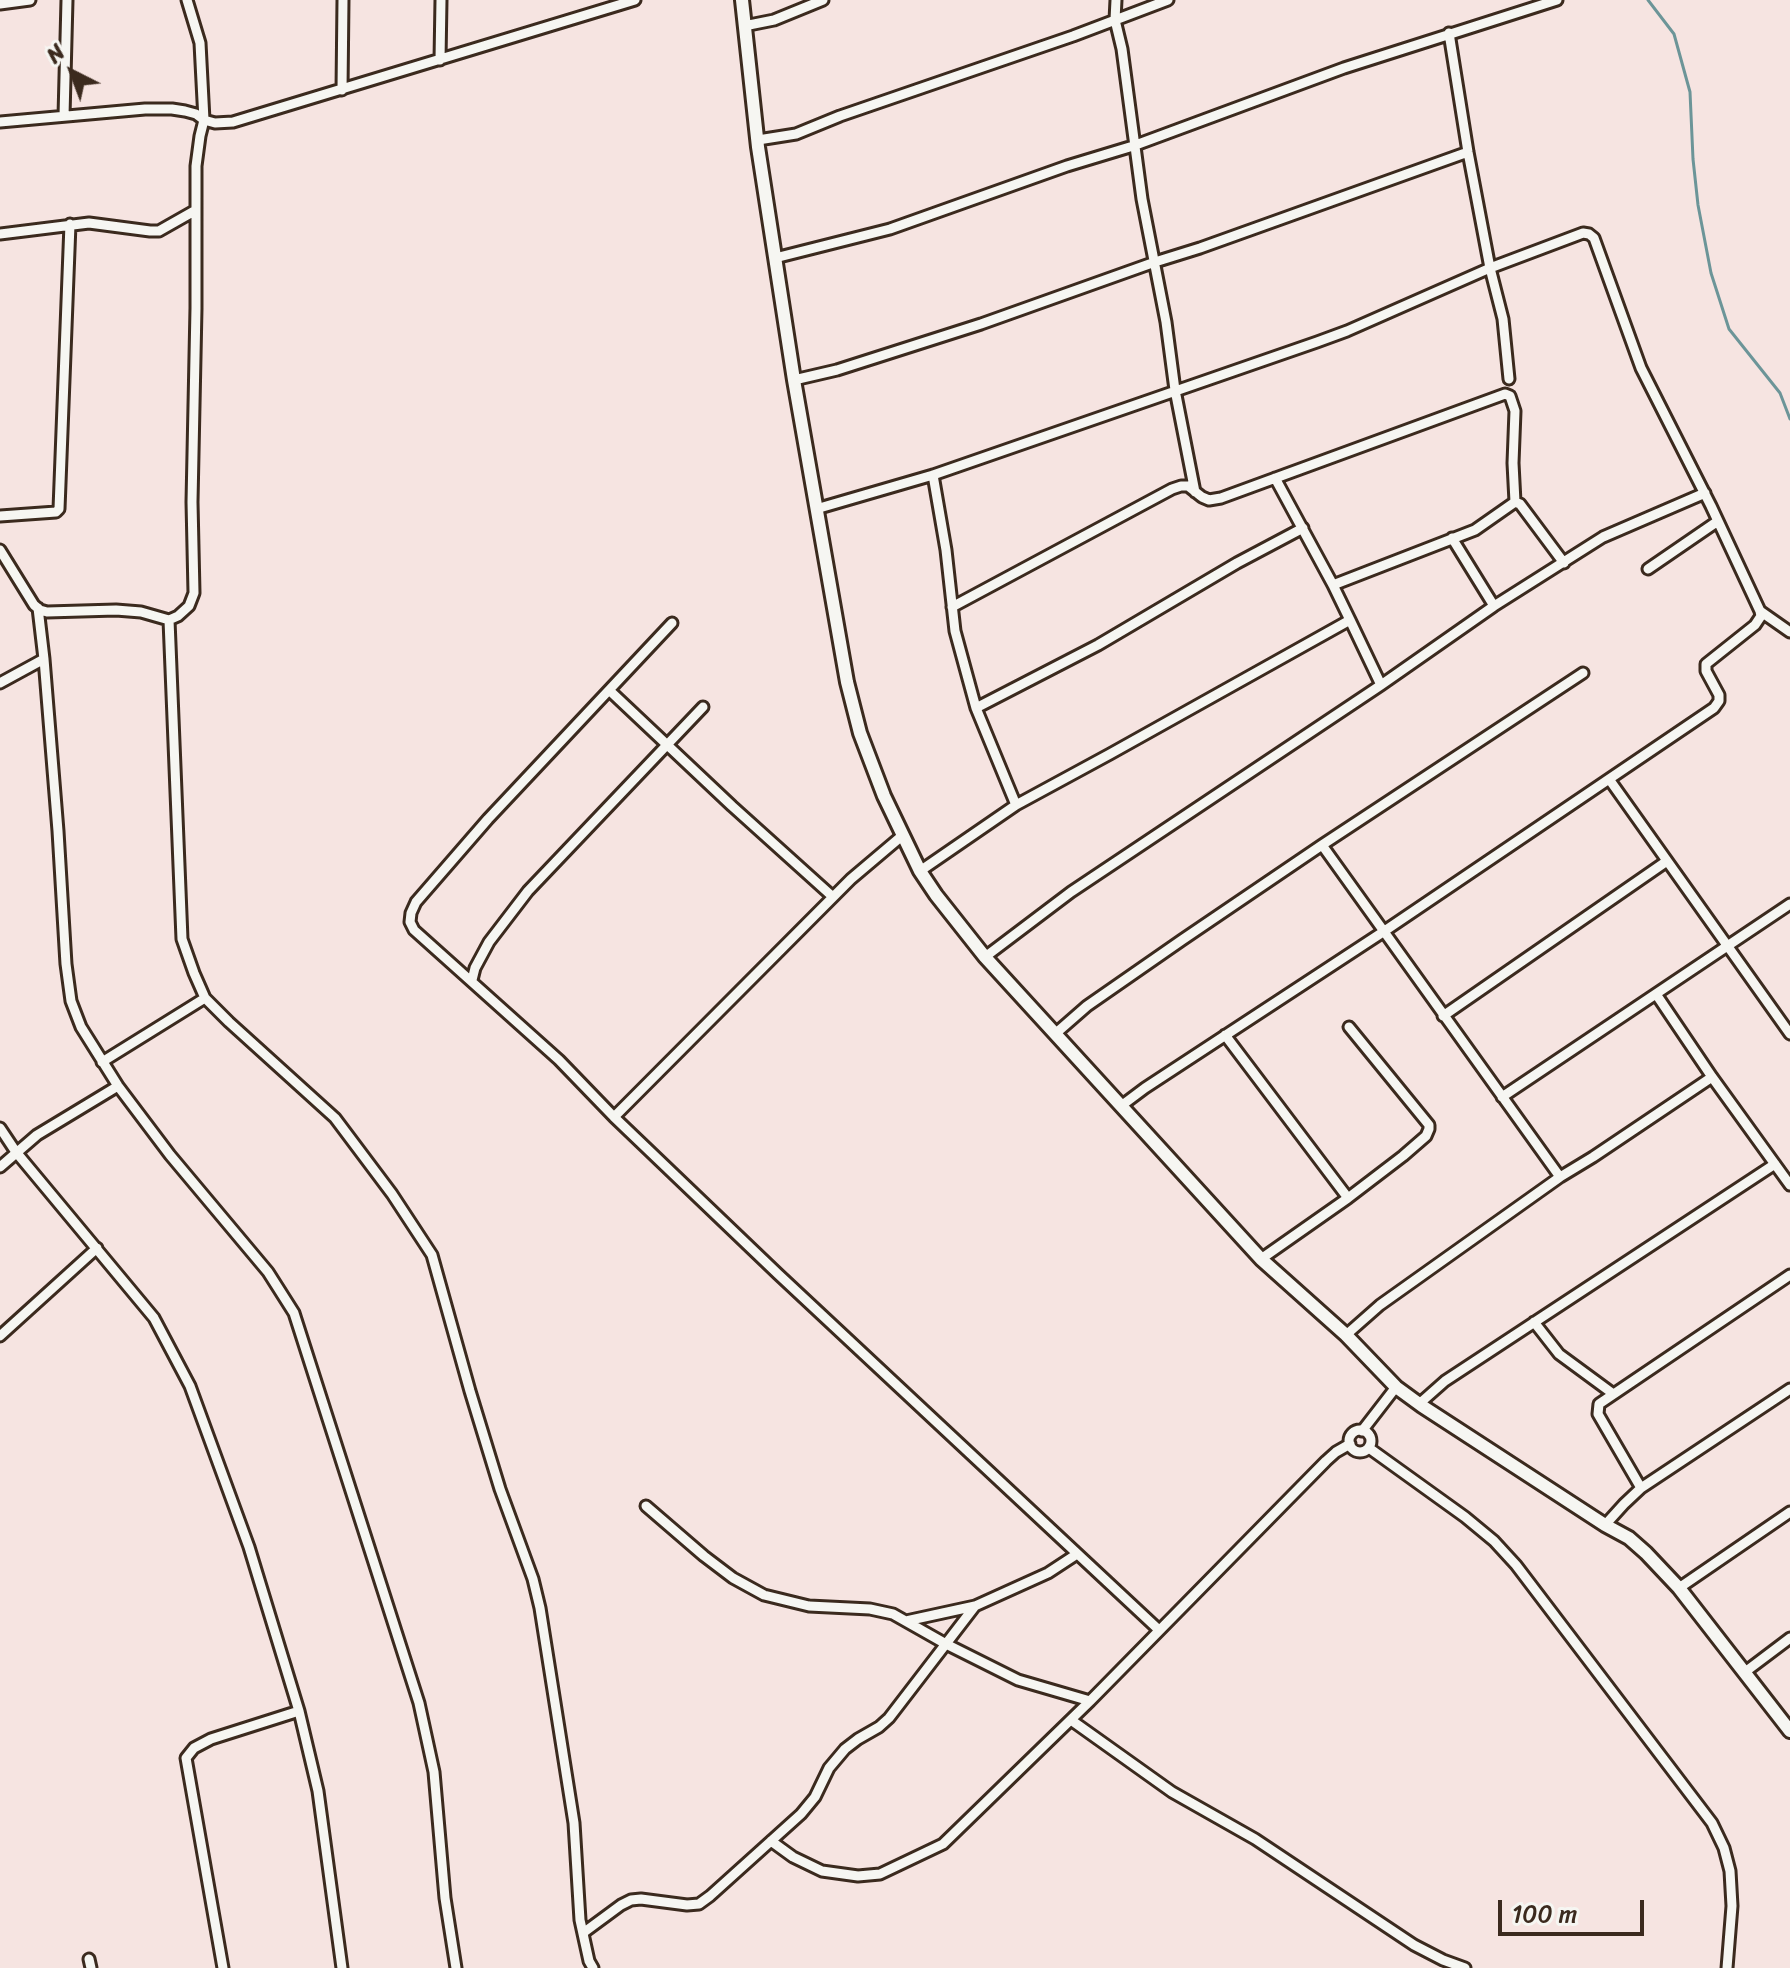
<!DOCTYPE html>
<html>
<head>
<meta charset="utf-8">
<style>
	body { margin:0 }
	#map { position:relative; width:1790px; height:1968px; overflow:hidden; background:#f6e4e1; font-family:Sriracha,sans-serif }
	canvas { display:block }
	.north { position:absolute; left:32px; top:32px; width:80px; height:80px; -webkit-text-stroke:6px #f6f6f2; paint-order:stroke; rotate:318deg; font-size:22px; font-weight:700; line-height:32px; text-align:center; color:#3b2a1e }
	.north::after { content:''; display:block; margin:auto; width:28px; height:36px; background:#3b2a1e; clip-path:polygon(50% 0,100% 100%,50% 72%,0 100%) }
	.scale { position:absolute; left:1498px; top:1900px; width:146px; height:36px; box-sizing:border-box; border:4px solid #3b2a1e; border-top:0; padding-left:10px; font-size:24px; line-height:28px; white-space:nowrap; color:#3b2a1e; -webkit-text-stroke:6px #f6f6f2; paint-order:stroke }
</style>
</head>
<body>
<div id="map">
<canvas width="1790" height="1968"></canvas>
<div class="north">N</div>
<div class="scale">100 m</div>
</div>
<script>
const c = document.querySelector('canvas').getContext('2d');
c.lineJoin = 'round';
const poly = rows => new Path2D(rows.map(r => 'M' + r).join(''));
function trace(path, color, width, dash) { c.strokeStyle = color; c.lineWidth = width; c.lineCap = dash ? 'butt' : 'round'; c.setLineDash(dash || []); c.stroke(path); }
const stream = poly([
	[1648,0,1674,34,1690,92,1693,159,1698,205,1711,273,1729,329,1780,393,1790,419]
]);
const minor = poly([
	[1116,0,1115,20,1122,49,1142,199,1166,322,1175,390,1195,492],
	[0,4,30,0],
	[744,26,774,20,823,0],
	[1449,33,1468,152,1490,268,1503,319,1509,379],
	[440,60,441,0],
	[342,90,343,0],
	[64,116,67,0],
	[0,122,145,109,172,109,185,111,196,114,204,120,215,123,233,122,635,0],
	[758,140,796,134,840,116,1073,36,1168,0],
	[0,234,89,223,150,231,159,231,196,210],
	[775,258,890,229,1067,166,1133,146,1344,68,1557,0],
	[794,380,837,370,981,324,1155,262,1200,248,1468,152],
	[933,475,946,550,955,631,976,708,1016,805],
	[1275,478,1333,585,1350,620],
	[816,509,933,475,1317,342,1347,331,1490,268,1583,233,1589,234,1594,238,1641,368,1711,506,1760,611,1761,616,1755,625,1706,664,1706,671,1719,695,1719,701,1714,708,1383,932,1145,1088,1121,1106],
	[0,516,56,512,59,509,70,224],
	[1452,538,1494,606],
	[0,550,34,605,40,610,47,612,116,610,141,612,169,620,178,616,189,606,194,593,192,502,196,308,196,166,200,136,204,120,200,43,187,0],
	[1648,569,1718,521],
	[1333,585,1475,530,1515,502,1520,504,1564,563],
	[952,607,1172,489,1181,486,1188,486,1202,497,1209,500,1221,498,1505,394,1510,396,1515,411,1513,463,1515,502],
	[38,608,44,659,58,831,66,964,71,1001,81,1027,118,1086,170,1155,268,1272,294,1313,419,1703,434,1772,445,1898,456,1968],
	[1760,611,1790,632],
	[169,620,182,939,194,973,205,998,229,1022,335,1118,392,1194,432,1255,470,1391,500,1489,533,1579,540,1608,574,1823,580,1920,589,1961,593,1968],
	[672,623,488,819,416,902,411,913,410,922,414,930,559,1060,614,1117,778,1274,1159,1630],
	[0,683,44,659],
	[609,690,732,806,833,897],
	[976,708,1098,645,1237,563,1303,528],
	[1609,779,1790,1034],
	[1322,845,1560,1177],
	[920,871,1016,805,1110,754,1350,620,1381,685],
	[985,957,1071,892,1381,685,1494,606,1603,537,1705,493],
	[472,980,475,968,489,942,528,891,703,707],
	[1656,994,1712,1077,1790,1185],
	[1443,1016,1667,861],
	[1055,1034,1087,1006,1182,940,1322,845,1583,673],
	[1225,1035,1348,1198],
	[102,1062,205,998],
	[1502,1097,1790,904],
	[614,1117,851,879,903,835],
	[0,1128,16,1152,154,1318,190,1386,249,1547,299,1711,318,1791,342,1968],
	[0,1167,37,1135,118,1086],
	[1261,1259,1348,1198,1403,1156,1426,1136,1429,1129,1429,1125,1349,1027],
	[1534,1322,1559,1354,1612,1393],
	[1346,1335,1380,1305,1560,1177,1593,1157,1712,1077],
	[0,1336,97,1248],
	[1419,1404,1445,1381,1775,1164],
	'1349 1441a11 11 0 1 1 22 0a11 11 0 1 1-22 0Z',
	[1362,1431,1396,1387],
	[1369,1448,1465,1517,1494,1541,1516,1565,1712,1823,1724,1848,1730,1871,1732,1906,1727,1968],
	[1641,1488,1598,1414,1599,1404,1790,1275],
	[646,1506,704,1556,733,1578,764,1595,809,1606,870,1609,893,1614,946,1644,1018,1680,1090,1701],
	[1605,1525,1624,1504,1641,1488,1790,1389],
	[1679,1588,1790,1512],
	[906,1621,975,1606,1048,1573,1077,1554],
	[1745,1672,1790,1638],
	[1071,1720,1172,1792,1255,1839,1414,1945,1443,1960,1465,1968],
	[771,1841,793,1857,822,1871,858,1876,880,1874,943,1844,1090,1701,1326,1461,1336,1452,1350,1444],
	[583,1933,621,1905,631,1900,641,1899,687,1905,699,1904,710,1896,801,1814,815,1797,829,1768,845,1749,858,1739,879,1727,889,1718,975,1606],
	[89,1959,91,1968],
	[223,1968,186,1758,194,1748,211,1739,299,1711]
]);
const tertiary = poly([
	[742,0,758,147,794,380,847,682,860,733,884,796,920,871,936,895,985,957,1261,1259,1346,1335,1396,1387,1422,1406,1605,1525,1629,1538,1646,1553,1679,1588,1790,1731]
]);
trace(stream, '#6c9598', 3);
trace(minor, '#3b2a1e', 15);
trace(tertiary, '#3b2a1e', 18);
trace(minor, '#f6f6f2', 9);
trace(tertiary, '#f6f6f2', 12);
</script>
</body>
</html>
